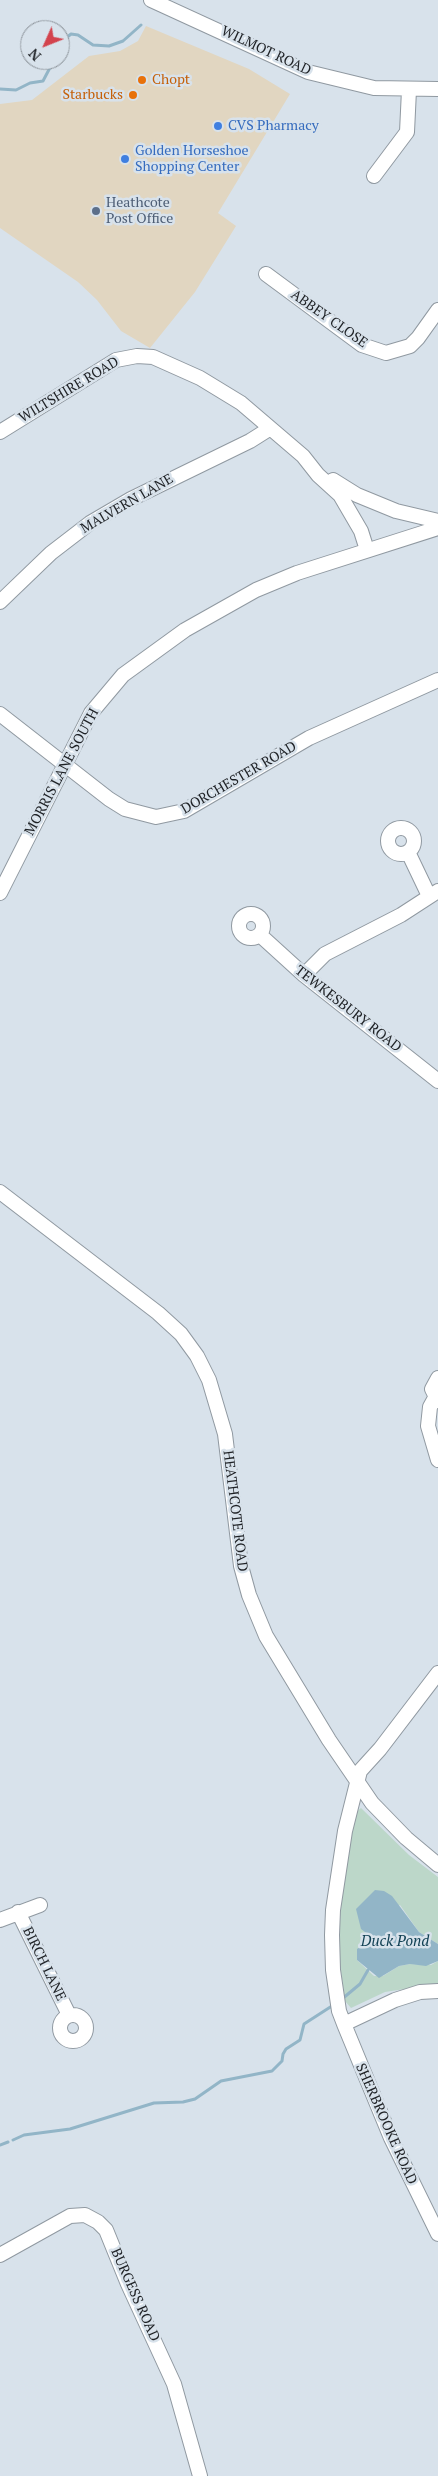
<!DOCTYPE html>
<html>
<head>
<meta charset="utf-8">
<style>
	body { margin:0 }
	#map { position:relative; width:438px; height:2476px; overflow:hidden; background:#d8e2eb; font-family:"PT Serif",serif }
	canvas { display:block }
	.north { position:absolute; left:20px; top:20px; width:50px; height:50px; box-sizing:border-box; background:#d8e2eb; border:1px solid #8e959c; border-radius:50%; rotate:226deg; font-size:14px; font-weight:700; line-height:20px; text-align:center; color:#1e2125 }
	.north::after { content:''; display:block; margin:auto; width:18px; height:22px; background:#d3434d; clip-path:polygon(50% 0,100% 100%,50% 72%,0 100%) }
</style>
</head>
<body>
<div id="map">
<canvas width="438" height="2476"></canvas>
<div class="north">N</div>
</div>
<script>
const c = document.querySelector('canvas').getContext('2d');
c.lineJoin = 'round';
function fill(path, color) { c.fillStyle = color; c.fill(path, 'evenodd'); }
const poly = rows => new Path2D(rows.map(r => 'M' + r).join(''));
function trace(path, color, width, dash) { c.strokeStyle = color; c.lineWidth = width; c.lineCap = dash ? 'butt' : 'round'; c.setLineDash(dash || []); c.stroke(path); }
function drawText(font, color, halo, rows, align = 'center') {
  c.font = font + ' "PT Serif",serif'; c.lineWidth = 5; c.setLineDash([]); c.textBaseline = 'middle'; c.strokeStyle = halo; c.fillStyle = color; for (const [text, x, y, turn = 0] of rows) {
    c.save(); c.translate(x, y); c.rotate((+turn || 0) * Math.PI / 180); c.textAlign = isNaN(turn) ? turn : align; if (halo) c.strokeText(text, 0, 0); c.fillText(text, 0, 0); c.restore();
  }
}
const commercial = poly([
	[146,26,249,69,290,94,218,213,236,226,195,292,150,348,121,331,97,300,78,282,0,228,0,104,32,100,89,56,120,51,138,41]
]);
const green = poly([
	[361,1808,409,1855,438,1877,438,1944,419,1932,400,1905,363,1930,370,1936,370,1940,360,1946,357,1960,374,1976,383,1976,399,1966,410,1964,431,1965,438,1961,438,1984,385,1992,351,2008,345,2001,338,1949,342,1895,355,1813]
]);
const water = poly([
	[375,1890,384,1891,392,1896,419,1932,438,1944,438,1961,426,1966,410,1964,399,1966,379,1978,357,1960,357,1949,370,1940,370,1936,361,1929,356,1909]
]);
const stream = poly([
	[60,48,65,39,71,34,78,35,93,45,109,46,123,41,141,25],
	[0,89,16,90,30,83,43,81,54,60],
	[342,1999,360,1984,368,1970],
	[13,2140,24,2135,70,2129,154,2103,183,2102,195,2099,221,2081,272,2071,282,2061,283,2054,286,2049,300,2040,304,2024,335,2004],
	[0,2145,8,2142]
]);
const minor = poly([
	[151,0,308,72,374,88,438,89],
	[374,176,407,132,409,90],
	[266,274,362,345,386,353,410,346,418,338,438,310],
	[0,432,116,360,137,356,153,357,200,378,241,403,303,456,318,475,340,495,361,531,367,550],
	[333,480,357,495,396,511,438,521],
	[0,602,51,553,90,523,131,499,250,441,269,429],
	[0,714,109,799,125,809,156,817,184,811,309,738,438,680],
	'388 841a13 13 0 1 1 26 0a13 13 0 1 1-26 0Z',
	[408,852,429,896],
	[0,893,91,713,123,675,185,630,256,590,297,573,438,528],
	'239 926a12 12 0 1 1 24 0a12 12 0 1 1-24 0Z',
	[260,935,304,975,438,1081],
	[304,975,325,954,401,915,438,891],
	[0,1192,158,1313,181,1334,197,1356,209,1380,225,1434,241,1566,249,1595,266,1636,329,1740,372,1803,406,1838,438,1865],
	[438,1378,432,1389,438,1401],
	[435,1398,430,1407,428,1426,438,1460],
	[438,1673,380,1749,360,1771,345,1831,333,1910,332,1935,333,1970,339,2011,344,2024,391,2138,438,2234],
	[18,1912,69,2015],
	[0,1920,40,1905],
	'60 2028a13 13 0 1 1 26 0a13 13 0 1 1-26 0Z',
	[344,2024,395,2000,420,1992,438,1991],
	[0,2255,70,2216,85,2215,98,2222,106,2230,128,2284,174,2384,200,2476]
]);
const markers = [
	[142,80,5,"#e8710a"],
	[133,95,5,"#e8710a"],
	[218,126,5,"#3f7fe0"],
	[125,159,5,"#3f7fe0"],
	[96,211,5,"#5c6f8a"]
];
const streetNames = [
	["WILMOT ROAD",266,51,25],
	["ABBEY CLOSE",329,319,35],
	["WILTSHIRE ROAD",69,390,-31],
	["MALVERN LANE",127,504,-30],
	["MORRIS LANE SOUTH",62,772,-62],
	["DORCHESTER ROAD",239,778,-30],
	["TEWKESBURY ROAD",348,1009,38],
	["HEATHCOTE ROAD",235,1511,83],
	["BIRCH LANE",44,1964,64],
	["SHERBROOKE ROAD",386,2124,66],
	["BURGESS ROAD",135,2295,66]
];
const foodNames = [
	["Chopt",152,80],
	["Starbucks",123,95,"right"]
];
const shopNames = [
	["CVS Pharmacy",228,126],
	["Golden Horseshoe",135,151],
	["Shopping Center",135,167]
];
const serviceNames = [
	["Heathcote",106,203],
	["Post Office",106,219]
];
const waterNames = [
	["Duck Pond",395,1942]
];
fill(commercial, '#e1d6c1');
fill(green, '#bcd7c9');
fill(water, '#92b5c7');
trace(stream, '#92b5c7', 3);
trace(minor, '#9099a1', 16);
trace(minor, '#fff', 14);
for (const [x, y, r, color] of markers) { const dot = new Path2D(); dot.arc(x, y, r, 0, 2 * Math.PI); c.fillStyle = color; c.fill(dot); trace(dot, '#d8e2eb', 2); }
drawText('14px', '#1e2125', '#d8e2eb', streetNames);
drawText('14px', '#c56008', '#d8e2eb', foodNames, 'left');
drawText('14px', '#366cbe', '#d8e2eb', shopNames, 'left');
drawText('14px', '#4e5e75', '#d8e2eb', serviceNames, 'left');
drawText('italic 15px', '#114054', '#d8e2eb', waterNames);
</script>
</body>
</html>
